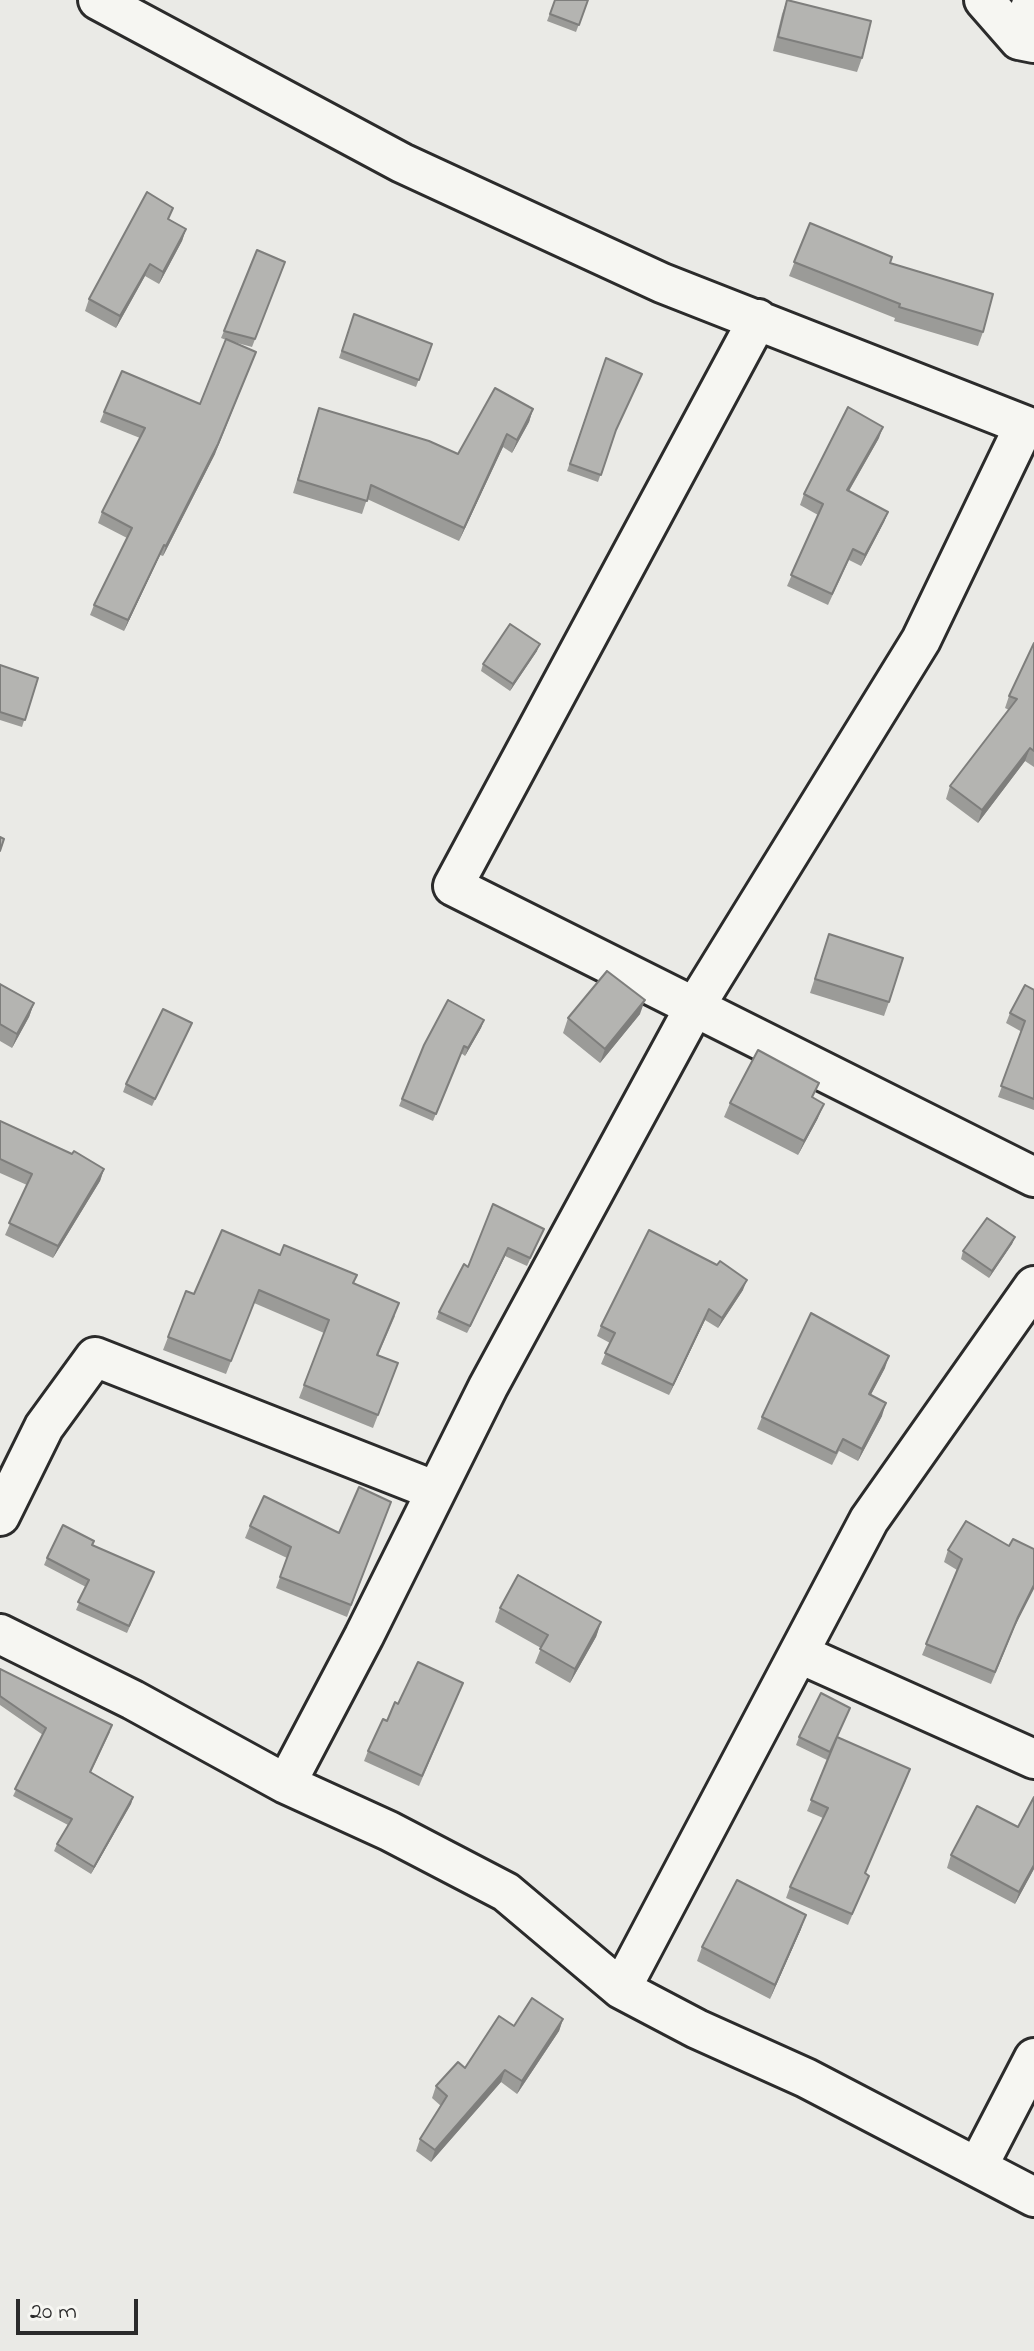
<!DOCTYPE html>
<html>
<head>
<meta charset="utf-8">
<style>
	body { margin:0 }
	#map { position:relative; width:1034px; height:2351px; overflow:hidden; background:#eaeae6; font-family:"Indie Flower",sans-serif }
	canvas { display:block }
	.scale { position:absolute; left:16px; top:2299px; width:122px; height:36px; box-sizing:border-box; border:4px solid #2b2b2b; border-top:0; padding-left:10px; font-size:24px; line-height:28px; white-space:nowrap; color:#2b2b2b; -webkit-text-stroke:6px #f6f6f2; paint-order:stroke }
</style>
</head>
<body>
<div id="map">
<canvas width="1034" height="2351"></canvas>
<div class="scale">20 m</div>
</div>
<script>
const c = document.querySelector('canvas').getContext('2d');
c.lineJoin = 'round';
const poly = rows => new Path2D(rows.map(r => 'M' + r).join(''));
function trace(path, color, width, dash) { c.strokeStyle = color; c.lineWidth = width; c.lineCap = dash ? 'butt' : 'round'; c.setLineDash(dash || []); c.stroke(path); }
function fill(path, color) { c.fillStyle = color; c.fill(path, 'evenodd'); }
const minor = poly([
	[98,0,402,163,662,283,1034,429],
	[984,0,1019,40,1034,43],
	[1019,40,1033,0],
	[758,319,453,886,1034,1177],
	[0,1516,44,1427,95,1357,436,1491],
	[0,1634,133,1700,286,1784,389,1831,506,1892,621,1989,697,2029,806,2078,1034,2197],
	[800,1654,1034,1759],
	[286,1784,364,1636,488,1387,694,1008,921,640,1024,426],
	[621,1989,869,1520,1034,1286],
	[978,2166,1034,2058]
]);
const wall = poly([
	[555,0,588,0,576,32,547,21],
	[787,0,862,58,857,72,773,51,782,14],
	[169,219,186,229,182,241,159,284,145,276,116,328,85,311,89,299],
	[810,223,890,263,983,332,978,346,894,321,895,318,789,276],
	[285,262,252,347,230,341,215,454,163,556,160,555,124,631,90,615,94,605,127,538,98,523,102,512,140,438,100,422,104,412,200,404,226,340,221,338,224,331],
	[354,314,432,344,416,387,339,358],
	[606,358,642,374,614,435,598,482,567,471],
	[319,408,458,454,533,409,529,422,512,453,503,447,459,541,367,499,362,514,293,493],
	[879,438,849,491,888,512,884,522,861,566,849,560,828,605,787,586,818,515,800,505,804,494],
	[1034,643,1034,767,1025,761,978,823,946,799,950,786,1009,710,1005,708,1009,696],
	[537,651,510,691,481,671,483,664],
	[0,665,38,678,22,727,0,720],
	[829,934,889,1002,884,1016,810,993],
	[0,984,34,1003,29,1017,12,1048,0,1041],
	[1034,990,1034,1110,998,1097,1022,1032,1006,1023,1010,1013],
	[640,1014,600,1063,563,1033,568,1018],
	[484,1020,481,1028,465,1056,461,1053,433,1121,399,1106,424,1045],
	[192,1023,152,1106,123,1092,126,1084],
	[813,1098,818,1118,798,1155,724,1117,730,1103],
	[0,1121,104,1169,100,1181,53,1258,5,1235,27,1185,0,1173],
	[493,1204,541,1236,527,1266,505,1256,467,1333,436,1319,439,1312,468,1267],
	[1015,1237,1012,1244,989,1278,961,1259,963,1251],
	[280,1255,354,1283,395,1316,378,1355,398,1363,373,1428,299,1398,324,1333,254,1303,226,1374,163,1350,186,1291,194,1294],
	[743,1290,718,1328,705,1320,669,1395,601,1364,610,1343,597,1336,601,1326],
	[885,1368,871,1394,882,1416,858,1461,839,1451,832,1465,757,1429,762,1417],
	[391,1502,347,1617,276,1588,287,1558,245,1538,250,1526,339,1533],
	[92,1545,154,1572,127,1633,76,1610,86,1587,44,1565,47,1558],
	[1009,1546,1014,1628,991,1684,922,1655,957,1570,944,1562,948,1550],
	[500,1608,601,1622,596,1637,570,1683,535,1663,541,1648,495,1622],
	[0,1669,110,1732,91,1772,133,1797,131,1804,91,1874,54,1851,57,1844,68,1825,13,1796,43,1735,0,1705],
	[463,1683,419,1786,364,1761,368,1751,398,1704],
	[799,1737,837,1737,906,1780,865,1874,869,1876,848,1925,786,1898,790,1887,823,1818,807,1811,836,1739,827,1760,796,1745],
	[1018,1827,1034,1869,1015,1904,947,1868,951,1855],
	[801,1929,770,1999,697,1961,702,1947],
	[563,2019,559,2031,517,2094,501,2082,431,2162,416,2151,420,2139,441,2106,432,2098,436,2086,465,2068,514,2026]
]);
const shadedWall = poly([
	[186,229,182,241,159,284,163,272],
	[150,264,145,276,116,328,120,316],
	[256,352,215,454,163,556,166,546],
	[533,409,529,422,512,453,517,440],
	[883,427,879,438,843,501,847,490],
	[507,434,503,447,459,541,464,528],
	[888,512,884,522,861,566,865,555],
	[164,545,160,555,124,631,128,620],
	[540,644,537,651,510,691,513,684],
	[1030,748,1025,761,978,823,982,810],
	[645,1000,640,1014,600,1063,605,1049],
	[34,1003,29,1017,12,1048,17,1034],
	[484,1020,481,1028,465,1056,468,1048],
	[824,1104,818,1118,798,1155,804,1141],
	[104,1169,100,1181,53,1258,58,1246],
	[1015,1237,1012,1244,989,1278,992,1271],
	[508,1248,505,1256,467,1333,470,1326],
	[747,1280,743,1290,718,1328,722,1318],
	[709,1309,705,1320,669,1395,673,1385],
	[889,1356,885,1368,865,1406,869,1394],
	[886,1403,882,1416,858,1461,862,1449],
	[1034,1585,1034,1589,1014,1628,991,1684,1018,1617],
	[601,1622,596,1637,570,1683,575,1669],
	[133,1797,131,1804,91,1874,94,1867],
	[1034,1865,1034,1869,1015,1904,1019,1892],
	[806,1915,801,1929,770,1999,775,1985],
	[563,2019,559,2031,517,2094,522,2081],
	[505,2070,501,2082,431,2162,435,2150]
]);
const building = poly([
	[555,0,588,0,579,25,550,14,555,0],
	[787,0,871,21,862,58,778,37,787,0],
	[147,192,173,208,168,219,186,229,163,272,150,264,120,316,89,299,147,192],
	[810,223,892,257,890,263,993,294,983,332,899,307,900,304,794,262,810,223],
	[257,250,285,262,255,339,224,331,257,250],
	[354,314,432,344,419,380,342,351,354,314],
	[226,339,256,352,218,444,166,546,164,545,128,620,94,605,132,528,102,512,145,428,104,412,122,371,200,404,226,339],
	[606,358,642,374,616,430,601,475,570,464,606,358],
	[495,388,533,409,517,440,507,434,464,528,371,485,367,501,298,480,319,408,429,441,458,454,495,388],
	[848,407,883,427,847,490,888,512,865,555,853,549,832,594,791,575,823,504,804,494,848,407],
	[510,624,540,644,513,684,483,664,510,624],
	[1034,643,1034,751,1030,748,982,810,950,786,1017,699,1009,696,1034,643],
	[0,665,38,678,25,720,0,712,0,665],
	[0,837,4,839,0,851,0,837],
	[829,934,903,958,889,1002,815,979,829,934],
	[607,971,645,1000,605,1049,568,1018,607,971],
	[0,984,34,1003,17,1034,0,1024,0,984],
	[1025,985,1034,990,1034,1099,1001,1086,1025,1021,1010,1013,1025,985],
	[448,1000,484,1020,468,1048,464,1046,436,1114,402,1099,424,1045,448,1000],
	[163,1009,192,1023,155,1099,126,1084,163,1009],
	[758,1050,819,1083,812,1097,824,1104,804,1141,730,1103,758,1050],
	[0,1121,72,1154,74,1151,104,1169,58,1246,9,1223,32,1174,0,1159,0,1121],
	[493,1204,544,1229,530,1258,508,1248,470,1326,439,1312,464,1264,468,1267,493,1204],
	[987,1218,1015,1237,992,1271,963,1251,987,1218],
	[222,1230,280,1255,284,1245,357,1275,353,1283,399,1303,377,1355,398,1363,378,1415,304,1385,329,1320,259,1290,231,1361,168,1337,186,1291,194,1294,222,1230],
	[649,1230,717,1265,720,1261,747,1280,722,1318,709,1309,673,1385,605,1353,615,1333,601,1326,649,1230],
	[811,1313,889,1356,869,1394,886,1403,862,1449,843,1439,836,1453,762,1417,811,1313],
	[359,1487,391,1502,351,1605,280,1577,291,1547,250,1526,264,1496,339,1533,359,1487],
	[966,1521,1009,1546,1013,1539,1034,1549,1034,1585,1018,1617,995,1672,926,1644,962,1559,948,1550,966,1521],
	[63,1525,94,1541,92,1545,154,1572,129,1626,78,1602,89,1580,47,1558,63,1525],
	[518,1575,601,1622,575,1669,540,1649,548,1635,500,1608,518,1575],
	[418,1662,463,1683,422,1776,368,1751,383,1719,387,1721,395,1702,398,1704,418,1662],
	[0,1669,112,1725,90,1772,133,1797,94,1867,57,1844,72,1819,15,1789,46,1728,0,1696,0,1669],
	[821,1693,850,1708,830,1752,799,1737,821,1693],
	[837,1737,910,1769,865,1873,869,1876,852,1914,790,1887,828,1808,811,1800,837,1737],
	[1034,1797,1034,1865,1019,1892,951,1855,977,1806,1018,1827,1034,1797],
	[737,1880,806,1915,775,1985,702,1947,737,1880],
	[532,1998,563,2019,522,2081,505,2070,435,2150,420,2139,447,2096,436,2086,458,2062,465,2068,499,2016,514,2026,532,1998]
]);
trace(minor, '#2b2b2b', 44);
trace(minor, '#f6f6f2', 38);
fill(wall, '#9b9b98');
fill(shadedWall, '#7e7e7c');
fill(building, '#b4b4b1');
trace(building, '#7e7e7c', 2);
</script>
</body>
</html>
